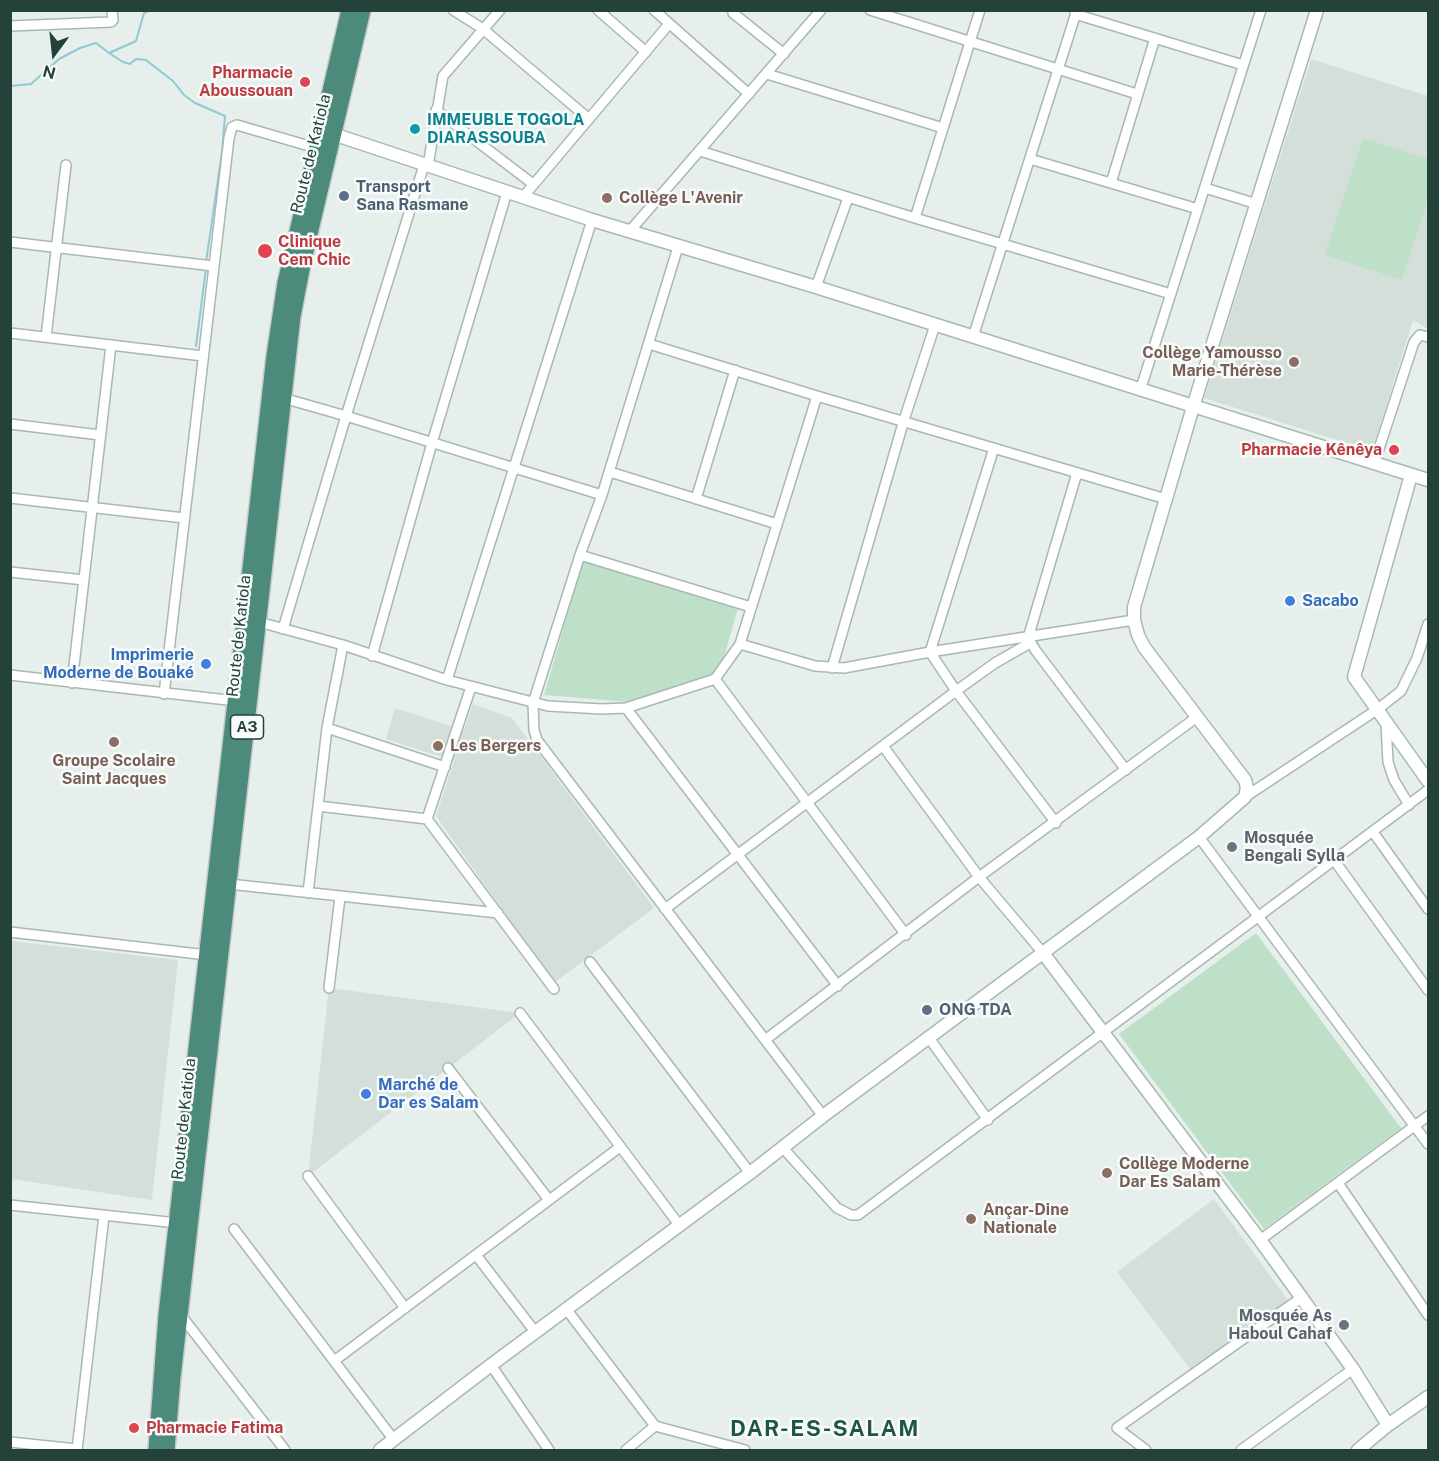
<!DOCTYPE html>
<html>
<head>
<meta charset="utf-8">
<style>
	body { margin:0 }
	#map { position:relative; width:1439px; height:1461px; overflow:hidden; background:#e6efeb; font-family:"Public Sans",sans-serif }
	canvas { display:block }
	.frame { position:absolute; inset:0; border:12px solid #24423a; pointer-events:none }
	.north { position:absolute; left:24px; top:24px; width:60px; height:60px; -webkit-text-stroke:4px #f7fbf9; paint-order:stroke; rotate:195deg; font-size:16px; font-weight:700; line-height:24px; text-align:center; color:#24423a }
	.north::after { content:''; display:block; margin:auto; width:21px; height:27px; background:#24423a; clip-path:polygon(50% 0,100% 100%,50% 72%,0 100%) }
</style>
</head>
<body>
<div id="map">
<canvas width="1439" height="1461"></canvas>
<div class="frame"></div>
<div class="north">N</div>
</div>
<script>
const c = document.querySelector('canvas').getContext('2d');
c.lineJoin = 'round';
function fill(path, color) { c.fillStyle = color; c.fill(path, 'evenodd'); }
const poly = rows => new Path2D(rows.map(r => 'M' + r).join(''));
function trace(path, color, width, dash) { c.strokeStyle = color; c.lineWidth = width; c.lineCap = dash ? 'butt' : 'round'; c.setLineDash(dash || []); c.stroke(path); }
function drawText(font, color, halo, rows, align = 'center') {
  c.font = font + ' "Public Sans",sans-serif'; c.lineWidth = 5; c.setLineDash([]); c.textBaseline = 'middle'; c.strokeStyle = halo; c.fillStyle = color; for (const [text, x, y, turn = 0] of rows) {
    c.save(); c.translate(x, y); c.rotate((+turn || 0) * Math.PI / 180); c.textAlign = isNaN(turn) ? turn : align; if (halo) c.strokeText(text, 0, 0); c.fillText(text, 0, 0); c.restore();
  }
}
const built = poly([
	[1311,59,1428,96,1428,329,1413,320,1372,451,1204,398],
	[473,704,512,718,654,908,554,983,436,816,454,761,386,739,395,708,464,730],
	[11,941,178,960,152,1200,11,1179],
	[329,988,520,1013,308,1176],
	[1214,1199,1288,1300,1191,1370,1117,1272]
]);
const green = poly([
	[1363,138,1428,159,1428,199,1402,280,1325,255],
	[583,560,738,608,716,686,629,702,544,695],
	[1256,933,1401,1128,1264,1229,1119,1034]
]);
const stream = poly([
	[109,53,123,62,130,64,136,59,146,60,173,81,184,95,195,103,225,116,222,152,206,262],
	[10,86,31,84,59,59,80,48,96,43,109,53,136,41,144,13,151,10],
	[196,346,206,268]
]);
const minor = poly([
	[453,10,483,29,589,119],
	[598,10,646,52],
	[654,10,749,94],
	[733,10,733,13,784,54],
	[870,10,1137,94],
	[1075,14,1243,65],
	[10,26,111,22,113,20,112,10],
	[767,74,943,128],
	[436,110,533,184],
	[700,151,915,218,1171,294],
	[1030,159,1198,209],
	[428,166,443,76,500,10],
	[1111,183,1155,38],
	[1205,188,1257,204],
	[523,197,669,24],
	[915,218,980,10],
	[629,232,821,10],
	[10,242,213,266],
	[678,247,602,495,580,555,533,703,534,730,537,740,823,1116],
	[816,287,848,198],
	[10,333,203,356],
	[46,337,66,165],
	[973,337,1077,10],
	[649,344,817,396,1166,499],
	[1140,391,1261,10],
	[283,398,346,416,602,495],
	[10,424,100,435],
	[994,448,930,652,956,691,1056,823],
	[1374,464,1414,342,1420,335,1428,337],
	[610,472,777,524],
	[1077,473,1028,638,1036,651,1126,770],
	[10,498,184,518],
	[696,499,735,370],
	[580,555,751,607],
	[10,572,84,580],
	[259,622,343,645,447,680,548,706,602,709,626,708,715,679,740,644,817,396],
	[283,629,346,416,424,165],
	[740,644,815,666,844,668,930,652,1134,620],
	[372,656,432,443,507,192],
	[832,668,904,420,935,325],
	[10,675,236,701],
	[715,679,906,935],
	[447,680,592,220],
	[72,683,111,345],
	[471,687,427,819,554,989],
	[164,694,229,138,232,127,237,125,316,148],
	[626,708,838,986],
	[1386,723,1388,762,1394,780,1409,805],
	[327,728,445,767],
	[883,746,979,877,1043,953],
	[1245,797,1378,709,1401,691,1417,658,1428,624],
	[318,806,427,819],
	[1373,832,1428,909],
	[1199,837,1428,1144],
	[1334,860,1428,990],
	[229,884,498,913],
	[308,893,327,728,343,645],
	[665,909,956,691,995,663,1030,643],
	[10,932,207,955],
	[590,962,750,1173],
	[329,988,340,897],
	[520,1013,680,1226],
	[929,1038,988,1120],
	[765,1040,979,877,1197,717],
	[448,1068,549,1200],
	[783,1148,837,1208,851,1215,858,1215,1428,790],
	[308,1176,405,1308],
	[1338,1183,1428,1315],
	[10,1205,177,1223],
	[234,1229,394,1440],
	[1260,1240,1428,1116],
	[476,1255,536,1333],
	[567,1310,655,1426,745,1450],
	[180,1314,285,1450],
	[334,1361,620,1147],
	[491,1365,549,1450],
	[10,1442,77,1449],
	[77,1450,104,1216],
	[626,1450,655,1426],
	[1146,1450,1117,1428,1301,1298],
	[1241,1450,1353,1369]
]);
const tertiary = poly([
	[327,132,592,220,816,287,1428,480],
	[1411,475,1354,677,1428,781],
	[1043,953,1260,1240,1353,1369,1388,1425],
	[380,1450,491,1365,750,1173,823,1116,1199,837,1245,797,1247,788,1245,780,1144,647,1138,635,1134,620,1134,607,1193,407,1317,10],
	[1358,1450,1388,1425,1428,1397]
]);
const trunk = poly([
	[156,1450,166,1315,274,356,285,283,349,10],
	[167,1450,173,1377,293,316,304,259,363,10]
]);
const markers = [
	[305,82,6,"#e0444e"],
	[415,129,6,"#0f9aa8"],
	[344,196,6,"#5c6f8a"],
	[607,198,6,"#8d6e63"],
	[265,251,8,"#e0444e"],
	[1294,362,6,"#8d6e63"],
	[1394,450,6,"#e0444e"],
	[1290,601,6,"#3f7fe0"],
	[206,664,6,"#3f7fe0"],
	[114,742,6,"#8d6e63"],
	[438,746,6,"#8d6e63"],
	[1232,847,6,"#6b7280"],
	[927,1010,6,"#5c6f8a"],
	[366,1094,6,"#3f7fe0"],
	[1107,1173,6,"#8d6e63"],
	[971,1219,6,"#8d6e63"],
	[1344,1325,6,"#6b7280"],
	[134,1428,6,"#e0444e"]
];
const shields = [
	[247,727,33]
];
const shieldNames = [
	["A3",247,727]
];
const healthNames = [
	["Pharmacie",293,73],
	["Aboussouan",293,91],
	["Clinique",278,242,"left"],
	["Cem Chic",278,260,"left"],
	["Pharmacie Kênêya",1382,450],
	["Pharmacie Fatima",146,1428,"left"]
];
const cultureNames = [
	["IMMEUBLE TOGOLA",427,120],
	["DIARASSOUBA",427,138]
];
const streetNames = [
	["Route de Katiola",311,154,-76],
	["Route de Katiola",239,636,-84],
	["Route de Katiola",184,1119,-84]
];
const serviceNames = [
	["Transport",356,187],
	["Sana Rasmane",356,205],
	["ONG TDA",939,1010]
];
const educationNames = [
	["Collège L'Avenir",619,198],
	["Collège Yamousso",1282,353,"right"],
	["Marie-Thérèse",1282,371,"right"],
	["Les Bergers",450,746],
	["Groupe Scolaire",114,761,"center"],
	["Saint Jacques",114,779,"center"],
	["Collège Moderne",1119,1164],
	["Dar Es Salam",1119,1182],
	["Ançar-Dine",983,1210],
	["Nationale",983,1228]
];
const shopNames = [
	["Sacabo",1302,601],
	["Imprimerie",194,655,"right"],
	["Moderne de Bouaké",194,673,"right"],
	["Marché de",378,1085],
	["Dar es Salam",378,1103]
];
const worshipNames = [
	["Mosquée",1244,838],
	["Bengali Sylla",1244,856],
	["Mosquée As",1332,1316,"right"],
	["Haboul Cahaf",1332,1334,"right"]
];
const districtNames = [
	["DAR-ES-SALAM",825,1429]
];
fill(built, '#d4dfda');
fill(green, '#bfe0c8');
trace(stream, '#8ec9d4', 2);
trace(minor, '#a8b8b2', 12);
trace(tertiary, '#a8b8b2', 15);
trace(trunk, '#c2cac8', 18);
trace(minor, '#fff', 9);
trace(tertiary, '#fff', 12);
trace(trunk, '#4c8a7c', 15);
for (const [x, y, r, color] of markers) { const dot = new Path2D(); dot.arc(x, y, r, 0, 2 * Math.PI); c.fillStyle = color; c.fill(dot); trace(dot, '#f7fbf9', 2); }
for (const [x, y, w] of shields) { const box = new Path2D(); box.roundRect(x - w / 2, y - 12, w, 24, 4.5); c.fillStyle = '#f7fbf9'; c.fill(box); trace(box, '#24423a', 1.5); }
drawText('bold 15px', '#24423a', null, shieldNames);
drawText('bold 16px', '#be3a42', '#f7fbf9', healthNames, 'right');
drawText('bold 16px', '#0d838f', '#f7fbf9', cultureNames, 'left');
drawText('16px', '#24423a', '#f7fbf9', streetNames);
drawText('bold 16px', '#4e5e75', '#f7fbf9', serviceNames, 'left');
drawText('bold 16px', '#785e54', '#f7fbf9', educationNames, 'left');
drawText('bold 16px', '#366cbe', '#f7fbf9', shopNames, 'left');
drawText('bold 16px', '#5b616d', '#f7fbf9', worshipNames, 'left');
c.letterSpacing = '1.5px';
drawText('bold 22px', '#1f5548', '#f7fbf9', districtNames);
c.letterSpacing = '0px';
</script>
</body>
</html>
